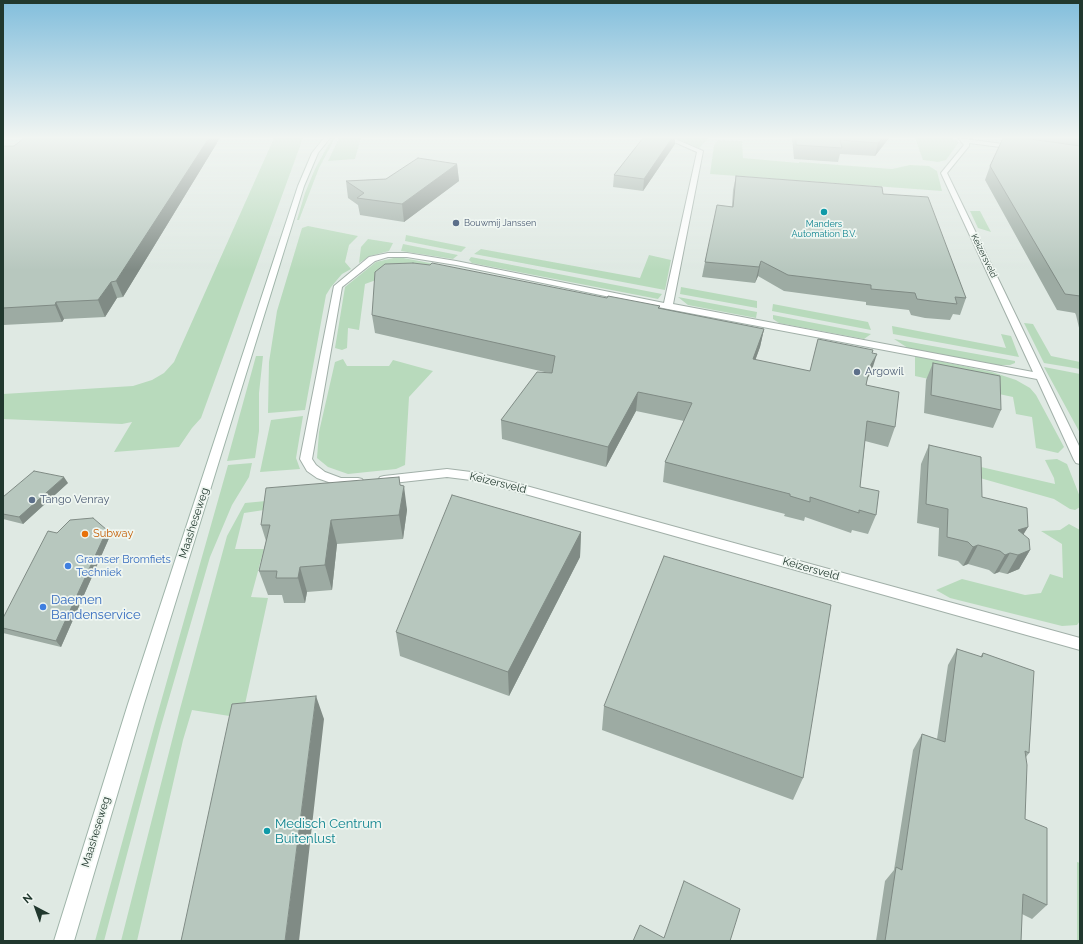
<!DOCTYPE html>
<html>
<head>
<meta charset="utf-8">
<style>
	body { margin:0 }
	#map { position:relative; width:1083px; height:944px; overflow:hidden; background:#dfe9e3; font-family:Raleway,sans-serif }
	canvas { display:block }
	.frame { position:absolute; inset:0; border:4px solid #21382e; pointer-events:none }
	.north { position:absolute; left:16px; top:888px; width:40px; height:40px; -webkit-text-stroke:3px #eff6f1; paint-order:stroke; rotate:319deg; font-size:11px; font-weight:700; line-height:16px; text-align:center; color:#21382e }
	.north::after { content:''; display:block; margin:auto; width:14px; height:18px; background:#21382e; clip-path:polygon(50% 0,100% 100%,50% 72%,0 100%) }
</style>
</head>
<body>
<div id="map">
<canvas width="1083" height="944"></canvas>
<div class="frame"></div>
<div class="north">N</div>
</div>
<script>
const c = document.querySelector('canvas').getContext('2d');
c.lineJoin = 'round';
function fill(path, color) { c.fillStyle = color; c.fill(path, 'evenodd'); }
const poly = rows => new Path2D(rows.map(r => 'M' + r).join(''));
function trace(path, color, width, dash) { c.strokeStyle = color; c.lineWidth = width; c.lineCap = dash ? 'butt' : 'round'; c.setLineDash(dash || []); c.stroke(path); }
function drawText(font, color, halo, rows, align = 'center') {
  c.font = font + ' Raleway,sans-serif'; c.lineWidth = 3.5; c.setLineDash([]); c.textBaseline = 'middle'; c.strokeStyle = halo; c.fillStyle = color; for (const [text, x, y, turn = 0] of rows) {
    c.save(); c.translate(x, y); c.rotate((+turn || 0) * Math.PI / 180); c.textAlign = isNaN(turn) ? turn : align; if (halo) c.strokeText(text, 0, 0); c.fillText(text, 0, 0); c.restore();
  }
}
const green = poly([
	[274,138,303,138,201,418,192,428,179,447,114,452,132,422,122,424,3,419,3,394,133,386,152,380,164,373,174,362],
	[332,138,335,138,319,168,299,220,297,220,305,193,315,169],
	[339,138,361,138,355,159,328,161],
	[674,138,709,138,699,148],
	[915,138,951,138,959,142,946,160,938,162,923,160],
	[718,140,742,141,743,158,799,163,799,162,892,169,910,165,929,166,937,171,942,191,710,174,714,145],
	[970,211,980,211,991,232,978,228],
	[308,226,358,236,349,245,345,262,351,269,342,274,331,287,326,295,305,410,268,413,269,362,277,311,302,228],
	[406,235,466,247,461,252,405,241],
	[368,239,393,243,389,251,370,256,359,263,361,247],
	[403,244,458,255,453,259,401,251],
	[481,249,640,278,649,255,671,260,665,290,474,254],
	[398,257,462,269,460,273,387,276,365,284,359,330,348,328,347,348,342,350,335,348,345,287,376,262],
	[471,257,543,271,662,294,658,299,472,263,469,260],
	[681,287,757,301,757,308,680,294],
	[678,297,757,312,756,318,688,305],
	[773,304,868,322,871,330,772,311],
	[773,315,871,334,864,339,779,323,773,319],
	[1024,323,1033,324,1051,356,1080,362,1080,369,1044,363],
	[892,326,1006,348,1001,334,1011,336,1019,357,893,334],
	[894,339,1015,361,1015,363,1010,365,996,365,908,348],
	[256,356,263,356,259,393,259,431,255,458,227,461],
	[915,356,992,372,1016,380,1030,388,1036,395,1064,447,1058,453,1036,448,1032,417,1016,414,1013,397,915,376],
	[343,359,347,366,389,366,393,360,433,371,409,397,405,465,396,469,348,474,328,467,317,458,319,432,335,362],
	[1044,367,1080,374,1080,433],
	[303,416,296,458,300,469,260,472,271,420],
	[1057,459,1067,464,1080,497,1080,507,1075,510,1070,509,1054,499,980,478,981,467,1055,484,1054,478,1045,460],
	[252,463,249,477,232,505,210,557,161,726,104,941,95,941,155,723,228,465],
	[266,501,264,510,244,513,235,549,264,549,251,597,268,598,242,718,192,710,183,740,137,941,121,941,180,709,227,536,245,503],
	[1069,524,1080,530,1080,621,1077,625,1062,626,950,598,936,590,962,579,1025,595,1041,593,1050,574,1063,578,1062,544,1041,531,1060,530],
	[1077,862,1080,863,1080,941,1077,941]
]);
const street = poly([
	[665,138,673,138,703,151,673,304,1033,372,941,173,964,145,958,138,1018,146,1019,147,1016,149,969,143,969,146,947,173,1080,448,1080,464,1076,463,1074,460,1037,379,668,309,456,265,407,257,388,257,375,261,342,287,312,459,316,465,325,472,341,478,358,478,362,479,364,482,362,485,358,486,340,486,317,478,307,471,300,459,334,286,369,257,388,253,407,253,456,261,664,303,697,152,665,138],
	[447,469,479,473,1080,638,1080,650,479,481,447,477,384,484,380,483,378,480,380,477,384,476,447,469]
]);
const secondary = poly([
	[324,138,330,138,318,153,304,186,144,704,74,941,54,941,128,704,298,186,312,153,324,138]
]);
const wall = poly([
	[24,138,220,138,123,297,117,298,105,317,64,319,62,322,3,325,3,146,14,146],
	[643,138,675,138,675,144,643,191,613,187,614,175],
	[792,138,889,138,875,156,840,154,838,162,794,159],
	[1003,138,1080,138,1080,332,1076,315,1075,313,1057,310,985,180,990,166],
	[457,164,459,181,404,222,360,215,358,205,348,198,346,181,386,179],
	[736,176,883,194,966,298,960,315,953,314,950,320,925,318,911,315,909,310,866,305,866,302,784,291,758,276,755,283,702,277,705,262,732,206,733,190],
	[607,298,660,306,659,308,764,329,760,347,755,360,809,371,871,373,868,377,866,385,895,427,888,447,865,441,860,487,876,515,868,534,852,530,851,533,805,517,804,521,784,516,785,514,663,482,665,462,684,421,636,411,606,467,502,439,501,420,549,373,375,333,372,315],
	[933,363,1001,410,993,428,924,413,926,380],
	[929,445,982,497,1028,527,1023,534,1030,550,1019,569,1007,574,999,572,994,574,989,570,968,564,963,566,958,561,938,556,939,528,917,523,921,464],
	[68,483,23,524,3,519,3,497],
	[401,485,407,510,403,539,337,544,332,590,307,592,305,603,284,603,282,595,268,595,259,571,266,541,261,525],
	[581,532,580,557,509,696,400,656,396,632],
	[57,533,110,536,61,647,3,633,3,618],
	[957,649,980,657,983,653,1029,753,1026,757,1025,819,1047,905,1032,919,1022,914,1021,941,876,941,885,881,894,870,913,750,922,734,937,739,948,665],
	[604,706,803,778,793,800,602,730]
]);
const shadedWall = poly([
	[209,138,220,138,123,297,116,281],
	[672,138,675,138,675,144,643,191,644,179],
	[882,138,889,138,875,156,878,143],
	[457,164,459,181,404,222,402,204],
	[761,261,758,276,755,283,759,267],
	[111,282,117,298,105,317,98,300],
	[56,302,64,319,62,322,55,305],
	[764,329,760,347,749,378,753,359],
	[877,354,871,373,864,384,870,366],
	[638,392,636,411,606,467,608,447],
	[64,477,68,483,23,524,19,517],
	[404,486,407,510,403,539,399,515],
	[331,520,337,544,332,590,325,565],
	[1028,527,1017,545,1018,530],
	[107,530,110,536,61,647,56,641],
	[581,532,580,557,509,696,508,672],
	[978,545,968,564,963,566,973,547],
	[1030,550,1019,569,1007,574,1018,555],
	[1010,553,999,572,994,574,1005,555],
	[300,567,307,592,305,603,298,578],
	[316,696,324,719,299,941,285,941]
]);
const building = poly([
	[24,138,209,138,116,281,111,282,98,300,56,302,55,305,3,308,3,146,14,146,24,138],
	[643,138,672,138,644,179,614,175,643,138],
	[796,138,882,138,878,143,840,140,842,148,796,145,796,138],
	[1003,138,1023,138,1080,146,1080,296,1065,294,990,166,1003,138],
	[1064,138,1080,138,1080,140,1064,138],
	[418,158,457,164,402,204,357,198,364,193,346,181,386,179,418,158],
	[736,176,882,187,883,194,928,197,966,298,955,297,957,304,931,301,917,299,915,293,871,289,871,285,788,275,761,261,759,267,705,262,717,205,733,207,736,176],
	[413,263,430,265,432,263,607,298,608,296,660,306,658,308,764,329,753,359,810,371,818,339,873,350,872,353,877,354,870,366,866,385,899,392,895,427,867,421,860,487,879,491,876,515,859,510,859,513,810,497,810,502,790,496,790,494,665,462,692,403,638,392,608,447,501,420,537,372,552,373,555,356,372,315,375,272,385,264,413,263],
	[933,363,1000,376,1001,410,931,395,933,363],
	[929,445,981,457,982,497,1027,508,1028,527,1018,530,1029,539,1030,550,1018,555,1010,553,1005,555,1000,551,978,545,973,547,968,542,947,537,948,509,926,504,929,445],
	[34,471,64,477,19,517,3,514,3,497,34,471],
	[399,477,400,485,404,486,399,515,331,520,325,565,300,567,298,578,276,578,277,571,259,571,270,525,261,525,266,488,399,477],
	[452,495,581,532,508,672,396,632,452,495],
	[93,518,107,530,56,641,3,628,3,618,48,531,57,533,70,520,93,518],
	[664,556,831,605,803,778,604,706,664,556],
	[957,649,982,657,983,653,1034,671,1029,753,1025,751,1027,765,1025,819,1047,828,1047,905,1023,894,1021,941,885,941,896,867,902,870,922,734,945,742,957,649],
	[316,696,285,941,181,941,232,704,316,696],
	[684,881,740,909,730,941,633,941,640,925,664,938,684,881]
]);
const markers = [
	[824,212,4,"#0f9aa8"],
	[456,223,4,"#5c6f8a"],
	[857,372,4,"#5c6f8a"],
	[32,500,4,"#5c6f8a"],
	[85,534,4,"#e8710a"],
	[68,566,4,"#3f7fe0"],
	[43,607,4,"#3f7fe0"],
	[267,831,4,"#0f9aa8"]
];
const farServicenames = [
	["Bouwmij Janssen",464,223]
];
const farCulturenames = [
	["Manders",824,224],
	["Automation B.V.",824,234]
];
const farStreetnames = [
	["Keizersveld",984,256,64]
];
const serviceNames = [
	["Argowil",865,372],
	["Tango Venray",40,500]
];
const streetNames = [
	["Keizersveld",498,483,14],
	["Maasheseweg",194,523,-72],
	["Keizersveld",811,569,16],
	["Maasheseweg",96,832,-73]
];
const foodNames = [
	["Subway",93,534]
];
const shopNames = [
	["Gramser Bromfiets",76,560],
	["Techniek",76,573]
];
const nearShopnames = [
	["Daemen",51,600],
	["Bandenservice",51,615]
];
const nearCulturenames = [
	["Medisch Centrum",275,824],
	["Buitenlust",275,839]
];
fill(green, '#b8dabc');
trace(street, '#a2b0a9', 2);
trace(secondary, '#9fb4a9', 2);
fill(street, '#fff');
fill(secondary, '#fff');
fill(wall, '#9daba3');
fill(shadedWall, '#808b85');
fill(building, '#b7c7be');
trace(building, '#808b85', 1);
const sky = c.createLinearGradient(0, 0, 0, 270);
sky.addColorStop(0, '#82bedc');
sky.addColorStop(0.51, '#f1f5f2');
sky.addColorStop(1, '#f1f5f200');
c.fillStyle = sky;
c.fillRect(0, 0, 1083, 270);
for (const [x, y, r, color] of markers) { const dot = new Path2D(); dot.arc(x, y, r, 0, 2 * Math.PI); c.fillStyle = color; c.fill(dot); trace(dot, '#eff6f1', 1.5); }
drawText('9px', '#4e5e75', '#eff6f1', farServicenames, 'left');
drawText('9px', '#0d838f', '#eff6f1', farCulturenames);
drawText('9px', '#21382e', '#eff6f1', farStreetnames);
drawText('11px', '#4e5e75', '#eff6f1', serviceNames, 'left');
drawText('11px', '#21382e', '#eff6f1', streetNames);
drawText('11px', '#c56008', '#eff6f1', foodNames, 'left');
drawText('11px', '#366cbe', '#eff6f1', shopNames, 'left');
drawText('13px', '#366cbe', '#eff6f1', nearShopnames, 'left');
drawText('13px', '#0d838f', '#eff6f1', nearCulturenames, 'left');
</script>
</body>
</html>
